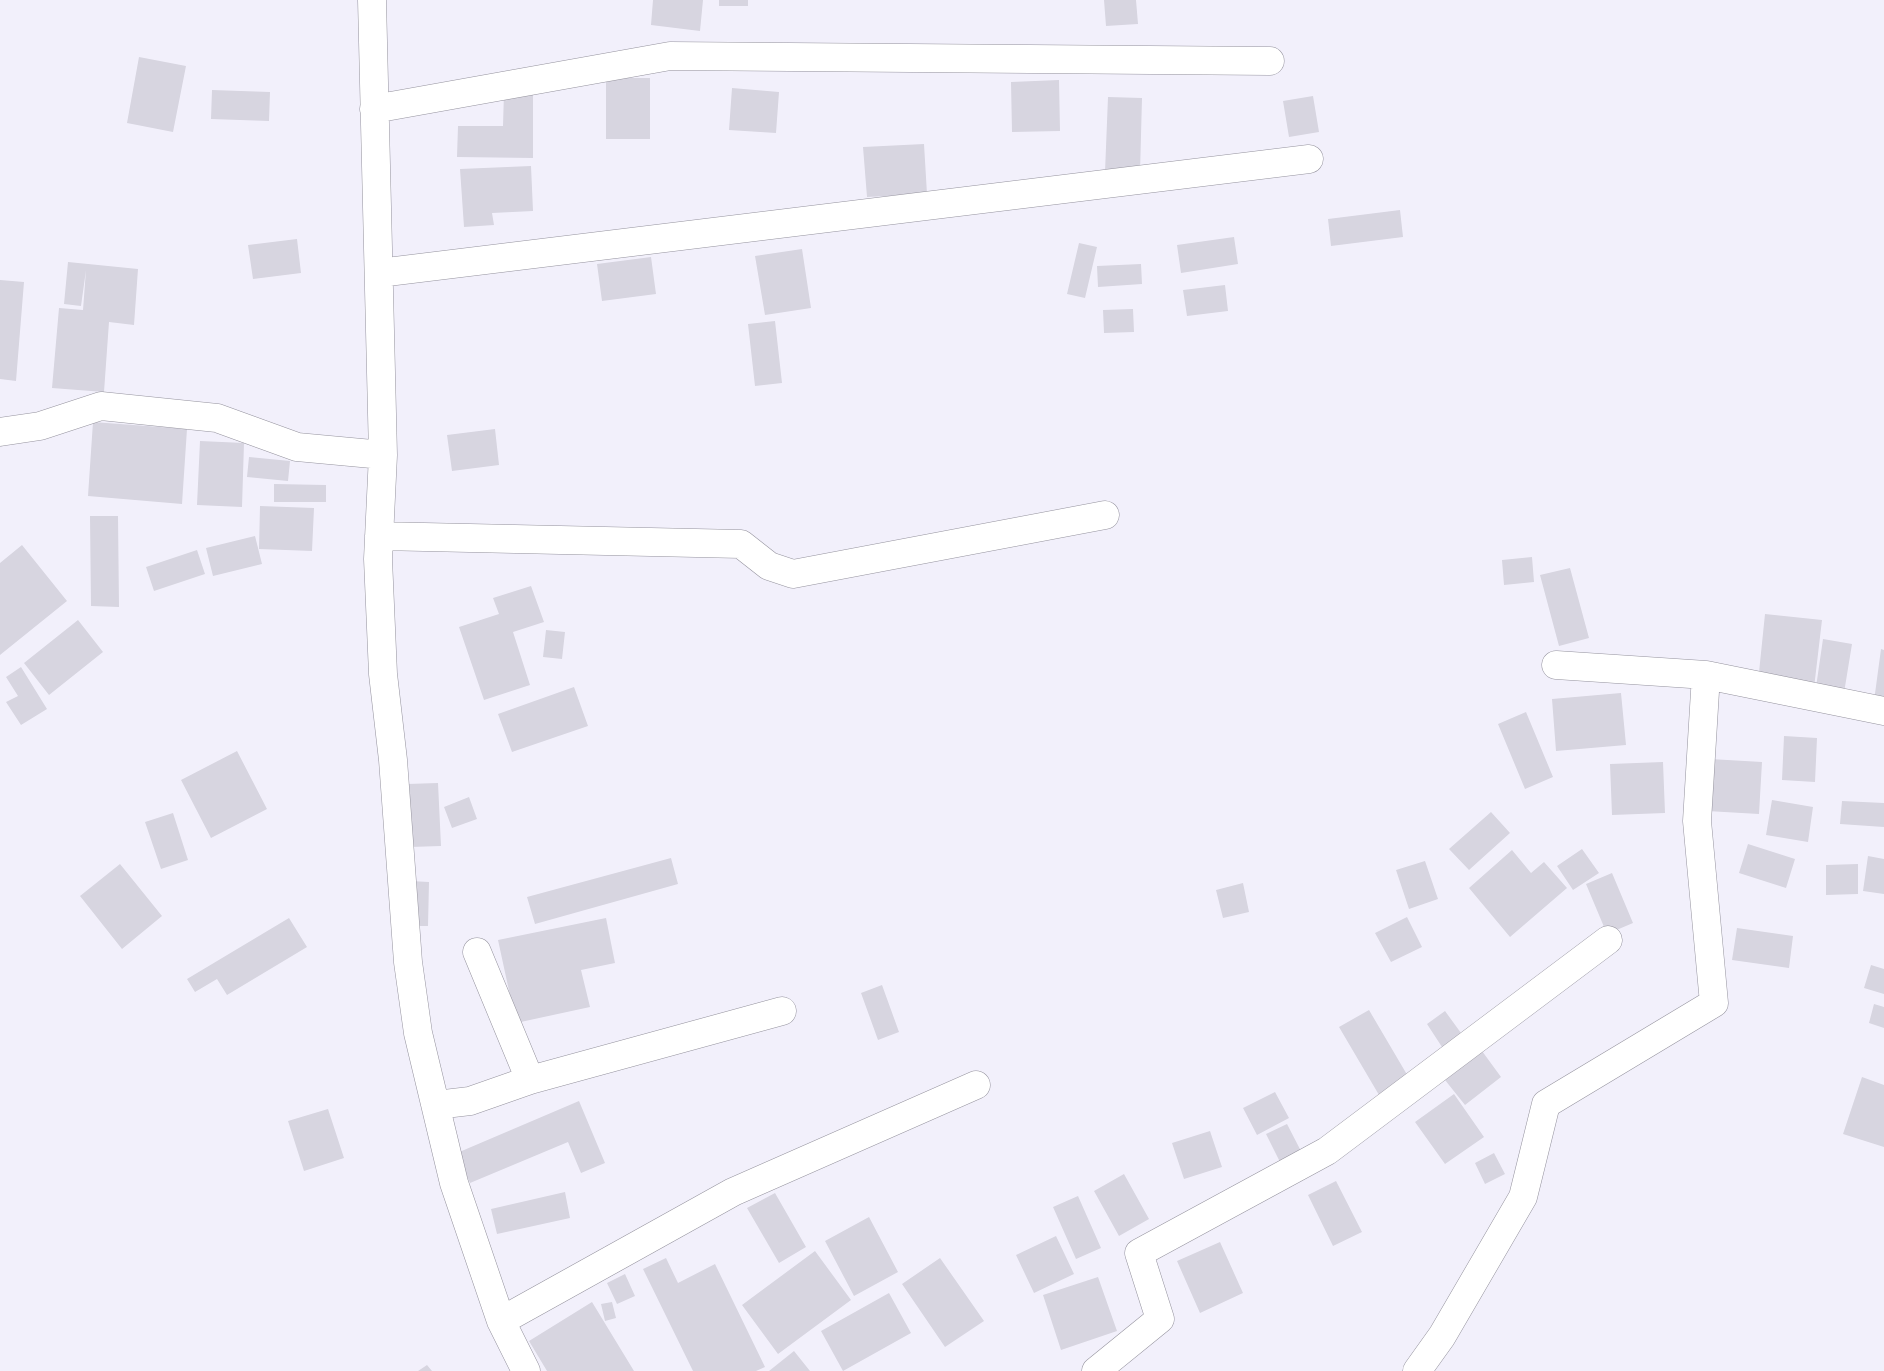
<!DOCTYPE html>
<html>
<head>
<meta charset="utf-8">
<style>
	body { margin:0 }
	canvas { display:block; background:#f2f0fb }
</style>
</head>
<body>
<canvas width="1884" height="1371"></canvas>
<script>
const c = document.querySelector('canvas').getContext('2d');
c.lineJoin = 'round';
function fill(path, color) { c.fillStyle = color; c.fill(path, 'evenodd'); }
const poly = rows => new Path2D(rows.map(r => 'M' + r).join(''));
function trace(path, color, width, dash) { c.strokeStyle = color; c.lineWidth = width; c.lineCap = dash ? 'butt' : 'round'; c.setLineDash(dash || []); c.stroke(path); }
const building = poly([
	[653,0,703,0,700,31,651,25],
	[719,0,748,0,748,6,719,6],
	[1104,0,1136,0,1138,24,1106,26],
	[139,57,186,66,173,132,127,123],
	[606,78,650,78,650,139,606,139],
	[1059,80,1060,131,1012,132,1011,82],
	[732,88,779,92,776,133,729,130],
	[212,90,270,92,269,121,211,119],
	[504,92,533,92,533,158,457,157,458,126,503,126],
	[1313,96,1319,132,1289,137,1283,101],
	[1108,97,1142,98,1140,173,1105,172],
	[924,144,927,194,867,197,863,147],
	[531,166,533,211,492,213,494,225,464,227,460,169],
	[1400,210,1403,237,1331,246,1328,219],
	[1234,237,1238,264,1181,273,1177,245],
	[297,239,301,273,253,279,248,245],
	[1079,243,1097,247,1085,298,1067,294],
	[802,249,811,308,765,315,755,256],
	[651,257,656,294,602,301,597,264],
	[68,262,138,269,134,325,109,322,104,392,52,388,59,308,83,310,86,270,81,306,64,304],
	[1141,264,1142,284,1098,287,1097,266],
	[0,280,24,282,16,381,0,379],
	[1225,285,1228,311,1187,316,1183,290],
	[1133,309,1134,332,1104,333,1103,310],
	[775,321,782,383,755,386,748,324],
	[93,422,187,429,182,504,88,496],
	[495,429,499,465,452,471,447,435],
	[200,441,244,443,242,507,197,505],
	[249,457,290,461,288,481,247,477],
	[274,484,326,485,326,502,274,502],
	[260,506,314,508,312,551,259,549],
	[90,516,118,516,119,607,91,606],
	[255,536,262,564,213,576,206,548],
	[22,545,67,601,0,655,0,563],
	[197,550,205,574,154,591,146,567],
	[1532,557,1534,582,1504,585,1502,560],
	[1570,568,1589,638,1559,646,1540,575],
	[531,586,544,622,513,632,530,685,484,700,459,627,499,614,493,598],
	[1765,614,1822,620,1814,688,1758,682],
	[78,620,103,652,49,695,24,663],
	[546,630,565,632,562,659,543,657],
	[1823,639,1852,644,1843,699,1815,694],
	[1881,649,1884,650,1884,702,1874,701],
	[21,667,47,709,21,725,6,702,18,696,6,677],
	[574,687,588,726,512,752,498,714],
	[1621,693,1626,745,1556,751,1552,699],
	[1526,712,1553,777,1525,789,1498,724],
	[1784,736,1817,738,1815,782,1782,780],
	[237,751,267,809,211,838,181,780],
	[1710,759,1762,762,1759,814,1707,811],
	[1663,762,1665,813,1612,815,1610,764],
	[438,783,441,846,410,847,407,784],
	[469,797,477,819,452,828,444,807],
	[1772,800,1813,807,1808,842,1766,835],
	[1842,801,1884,803,1884,827,1840,824],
	[1491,812,1510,833,1469,870,1449,849],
	[173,813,188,860,161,869,145,822],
	[1748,844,1795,859,1786,888,1739,873],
	[1582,849,1599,873,1573,890,1557,866],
	[1512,850,1531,873,1544,862,1567,888,1510,937,1469,888],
	[1868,856,1884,859,1884,894,1863,891],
	[671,858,678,884,535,924,527,897],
	[1425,861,1438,899,1409,909,1396,870],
	[120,864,162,916,122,949,80,896],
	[1858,864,1858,894,1826,895,1826,865],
	[1612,873,1633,923,1607,934,1586,884],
	[410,881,429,882,428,926,409,926],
	[1243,883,1249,912,1223,918,1216,890],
	[1407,917,1422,947,1391,962,1375,933],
	[289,918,307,947,227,995,217,979,195,992,187,979],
	[606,918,615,963,581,970,590,1007,516,1023,498,940],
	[1737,928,1793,936,1789,968,1732,960],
	[1871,965,1884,969,1884,994,1864,988],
	[882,985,899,1032,878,1040,861,993],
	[1874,1004,1884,1007,1884,1028,1869,1023],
	[1369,1010,1409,1078,1379,1095,1339,1027],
	[1445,1011,1461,1033,1442,1047,1427,1024],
	[1482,1051,1501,1077,1465,1105,1445,1080],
	[1862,1077,1884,1085,1884,1147,1843,1134],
	[1275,1092,1289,1118,1257,1135,1243,1108],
	[1454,1094,1484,1137,1445,1164,1415,1122],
	[579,1101,605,1163,581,1173,568,1142,470,1183,457,1153],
	[328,1109,344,1158,304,1171,288,1121],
	[1287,1124,1303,1155,1282,1166,1266,1134],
	[1210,1131,1222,1167,1184,1179,1172,1143],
	[1494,1153,1505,1174,1485,1184,1475,1163],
	[1124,1174,1149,1219,1119,1236,1094,1191],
	[1336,1181,1362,1232,1333,1246,1308,1195],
	[565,1192,570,1218,497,1234,491,1209],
	[775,1193,806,1247,779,1263,747,1208],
	[1078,1196,1101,1248,1076,1259,1053,1207],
	[869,1217,898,1272,854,1296,825,1241],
	[1056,1236,1074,1274,1034,1293,1016,1255],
	[1220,1242,1243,1293,1200,1313,1177,1261],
	[815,1251,851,1300,778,1354,742,1305],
	[666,1258,678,1283,715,1264,765,1367,756,1371,693,1371,643,1269],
	[940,1258,984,1321,945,1347,902,1284],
	[625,1274,635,1296,617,1304,607,1283],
	[1098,1277,1117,1331,1061,1350,1043,1295],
	[889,1293,911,1333,843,1371,821,1331],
	[592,1302,634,1371,547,1371,529,1341],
	[612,1302,616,1318,605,1321,601,1304],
	[794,1351,810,1371,769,1371],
	[427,1365,432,1371,418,1371]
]);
const minor = poly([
	[372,0,383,455,378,559,383,674,393,760,408,962,418,1033,454,1183,501,1321,526,1371],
	[374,109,670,56,1270,61],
	[379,273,1309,159],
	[0,432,40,426,101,406,217,418,297,447,383,455],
	[379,536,741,544,769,566,793,574,1105,515],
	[1556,665,1706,675,1884,711],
	[477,952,530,1080],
	[436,1105,470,1101,530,1080,782,1011],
	[501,1321,733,1192,976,1085],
	[1096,1371,1160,1319,1139,1253,1327,1151,1608,940],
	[1417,1371,1442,1336,1523,1197,1546,1104,1714,1003,1697,821,1706,675]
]);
fill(building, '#d7d5e0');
trace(minor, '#95939e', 29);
trace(minor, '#fff', 28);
</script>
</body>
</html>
